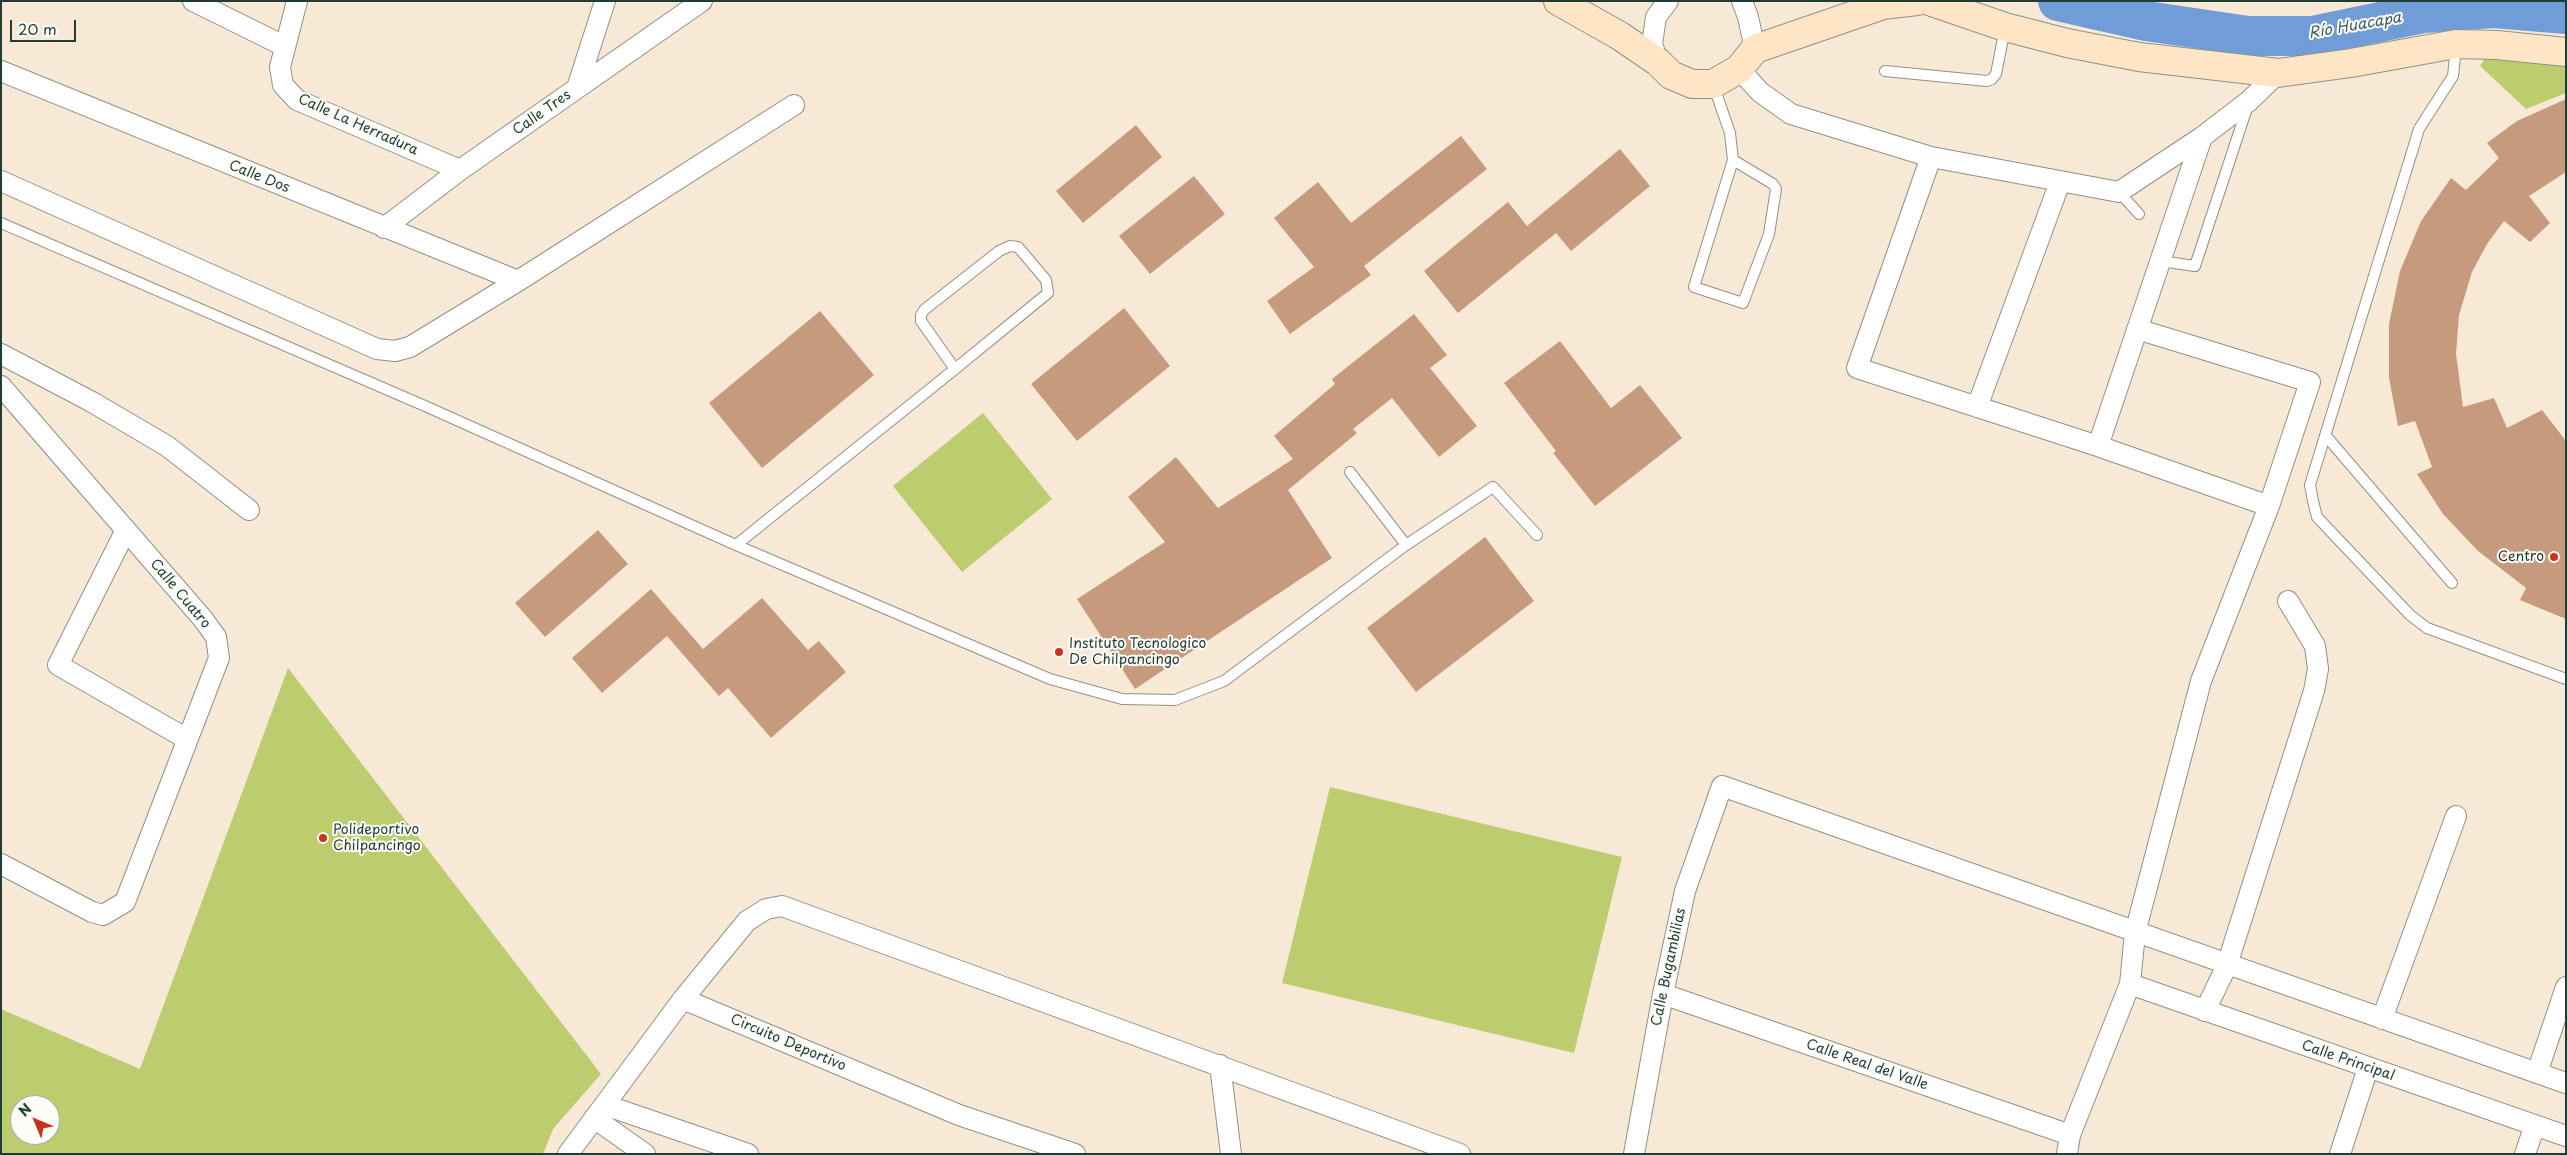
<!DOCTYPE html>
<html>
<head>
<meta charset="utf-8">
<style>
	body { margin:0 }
	#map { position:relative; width:2567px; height:1155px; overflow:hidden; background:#f8e9d6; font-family:"Playpen Sans",sans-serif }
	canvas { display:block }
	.frame { position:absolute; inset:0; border:2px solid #1f3d34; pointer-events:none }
	.north { position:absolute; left:10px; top:1095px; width:50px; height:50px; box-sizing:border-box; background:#fdfcf7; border:1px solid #a4b0a9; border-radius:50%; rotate:315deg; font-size:14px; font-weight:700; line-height:20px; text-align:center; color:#1f3d34 }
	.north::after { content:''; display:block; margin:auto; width:18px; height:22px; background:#c8321e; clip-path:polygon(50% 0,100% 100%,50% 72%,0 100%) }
	.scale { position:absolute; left:10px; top:20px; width:66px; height:22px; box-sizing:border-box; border:2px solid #1f3d34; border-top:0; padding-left:6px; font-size:15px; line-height:18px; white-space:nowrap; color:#1f3d34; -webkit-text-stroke:4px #fdfcf7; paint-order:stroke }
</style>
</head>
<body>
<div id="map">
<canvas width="2567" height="1155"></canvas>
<div class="frame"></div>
<div class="north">N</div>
<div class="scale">20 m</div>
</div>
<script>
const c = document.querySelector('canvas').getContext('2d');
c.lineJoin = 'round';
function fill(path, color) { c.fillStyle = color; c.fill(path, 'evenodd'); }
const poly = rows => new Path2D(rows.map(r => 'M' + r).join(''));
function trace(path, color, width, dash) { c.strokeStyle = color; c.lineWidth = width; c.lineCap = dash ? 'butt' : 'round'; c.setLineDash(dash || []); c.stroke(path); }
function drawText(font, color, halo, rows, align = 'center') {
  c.font = font + ' "Playpen Sans",sans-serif'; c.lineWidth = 4; c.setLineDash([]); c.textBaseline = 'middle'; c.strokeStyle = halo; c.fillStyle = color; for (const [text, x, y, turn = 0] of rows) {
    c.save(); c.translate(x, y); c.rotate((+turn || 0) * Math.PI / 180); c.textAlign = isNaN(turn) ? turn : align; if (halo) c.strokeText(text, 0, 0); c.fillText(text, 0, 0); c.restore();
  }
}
const green = poly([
	[2486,57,2566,62,2566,93,2526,109,2480,66],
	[983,413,1052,499,962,572,893,486],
	[288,668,601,1074,553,1129,543,1154,1,1154,1,1009,140,1069],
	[20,1105,50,1105,50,1135,20,1135],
	[1330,787,1622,857,1574,1053,1282,983]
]);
const river = poly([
	[2058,1,2146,21,2248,36,2312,36,2424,13,2494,8,2566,14]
]);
const building = poly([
	[2566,99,2566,172,2529,196,2550,223,2530,242,2504,221,2487,244,2472,272,2459,315,2456,354,2463,407,2494,398,2507,428,2542,410,2566,441,2566,619,2520,600,2526,588,2478,551,2443,514,2417,474,2432,467,2415,421,2398,426,2389,378,2389,324,2400,271,2421,221,2451,178,2466,190,2499,158,2487,143,2517,121],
	[1136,125,1162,157,1083,223,1056,191],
	[1461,136,1487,169,1364,266,1371,275,1290,334,1267,301,1314,267,1274,218,1318,182,1351,223],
	[1620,149,1650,186,1571,251,1556,233,1458,313,1424,271,1508,202,1527,226],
	[1194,176,1225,214,1150,274,1119,236],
	[1124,308,1170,366,1077,441,1031,384],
	[820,311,874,375,762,468,709,403],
	[1414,314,1447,355,1430,368,1477,426,1439,457,1392,398,1353,429,1357,433,1288,490,1332,558,1135,689,1077,599,1165,542,1128,497,1176,457,1218,508,1293,459,1274,436,1335,384,1332,379],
	[1560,341,1611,408,1640,385,1682,438,1595,506,1553,453,1556,451,1504,383],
	[598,530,628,564,545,637,515,603],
	[1485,537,1534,601,1416,692,1367,628],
	[651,589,703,649,762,598,808,650,819,641,846,672,771,738,728,688,719,696,667,636,602,693,572,658]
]);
const service = poly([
	[2456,47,2453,76,2419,129,2310,485,2313,501,2317,517,2410,615,2427,628,2566,679],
	[1885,71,1987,81,1992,79,1996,74,2005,28],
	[1713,84,1730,133,1733,160,1694,287,1743,303,1769,234,1776,189,1773,184,1733,160],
	[2119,192,2139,214],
	[1,223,425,406,736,545,1050,679,1122,699,1175,700,1224,681,1406,545,1493,487,1537,535],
	[2161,261,2195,266,2248,105],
	[2326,436,2452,583],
	[1350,472,1406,545],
	[736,545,955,369,1048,293,1046,280,1018,247,1010,246,999,251,924,310,921,315,921,321,955,369]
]);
const minor = poly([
	[193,1,284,46],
	[297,1,280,67,283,85,297,100,460,170],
	[1742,1,1748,17,1755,49],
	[1658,62,1652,44,1656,17,1668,1],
	[1739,69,1760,92,1791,114,1931,157,2119,192,2202,137,2249,101,2278,73],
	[1,71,518,281],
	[577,88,605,1],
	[1931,157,1857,368,2098,446,2269,506],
	[1,181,377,349,395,351,410,347,518,281,794,105],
	[384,228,460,170,702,1],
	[1,354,92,402,167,446,249,510],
	[1,386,203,619,216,637,219,658,125,902,103,915,92,912,1,864],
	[1977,407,2060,182],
	[2098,446,2202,137],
	[126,530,58,665,187,739],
	[2130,984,2566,1136],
	[1663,994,2070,1135],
	[683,999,959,1115,1075,1154],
	[2205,1011,2227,965,2314,691,2318,669,2315,646,2288,601],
	[2382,1019,2456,816],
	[1220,1065,1231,1154],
	[2537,1073,2566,987],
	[605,1105,748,1154],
	[594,1118,645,1154],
	[568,1154,683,999,747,921,766,909,782,906,1460,1154],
	[1634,1154,1663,994,1685,891,1722,786,2566,1083],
	[2067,1154,2070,1135,2130,984,2135,933,2201,681,2269,506,2310,382,2137,329],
	[2340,1154,2368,1068],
	[2525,1154,2535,1125]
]);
const secondary = poly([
	[1558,1,1620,36,1658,62,1671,75,1692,84,1713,84,1739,69,1755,49,1883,5,1917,1],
	[1929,1,2005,27,2067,43,2139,57,2278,73,2351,63,2456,44,2497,45,2566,52]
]);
const markers = [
	[2554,557,5,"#c8321e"],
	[1059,652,5,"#c8321e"],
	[323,838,5,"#c8321e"]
];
const streetNames = [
	["Calle Tres",542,113,-35],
	["Calle La Herradura",358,125,24],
	["Calle Dos",259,177,22],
	["Calle Cuatro",180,594,50],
	["Calle Bugambilias",1669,967,-78],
	["Circuito Deportivo",788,1043,23],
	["Calle Principal",2348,1061,19],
	["Calle Real del Valle",1867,1065,19]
];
const poiNames = [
	["Centro",2544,557,"right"],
	["Instituto Tecnologico",1069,644],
	["De Chilpancingo",1069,660],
	["Polideportivo",333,830],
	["Chilpancingo",333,846]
];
const waterNames = [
	["Río Huacapa",2355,26,-10]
];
fill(green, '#bdcc6f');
trace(river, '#709dd8', 40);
fill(building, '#c69b7d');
trace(service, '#8c9385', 12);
trace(minor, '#8c9385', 22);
trace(secondary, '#8c9385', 30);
trace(service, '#fff', 10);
trace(minor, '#fff', 20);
trace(secondary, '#fde5c5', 28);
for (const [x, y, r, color] of markers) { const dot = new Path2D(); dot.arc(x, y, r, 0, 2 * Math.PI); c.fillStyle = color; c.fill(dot); trace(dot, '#fdfcf7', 2); }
drawText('14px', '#1f3d34', '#fdfcf7', streetNames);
drawText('14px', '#1f3d34', '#fdfcf7', poiNames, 'left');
drawText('italic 15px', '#3b5f6d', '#fdfcf7', waterNames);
</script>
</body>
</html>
